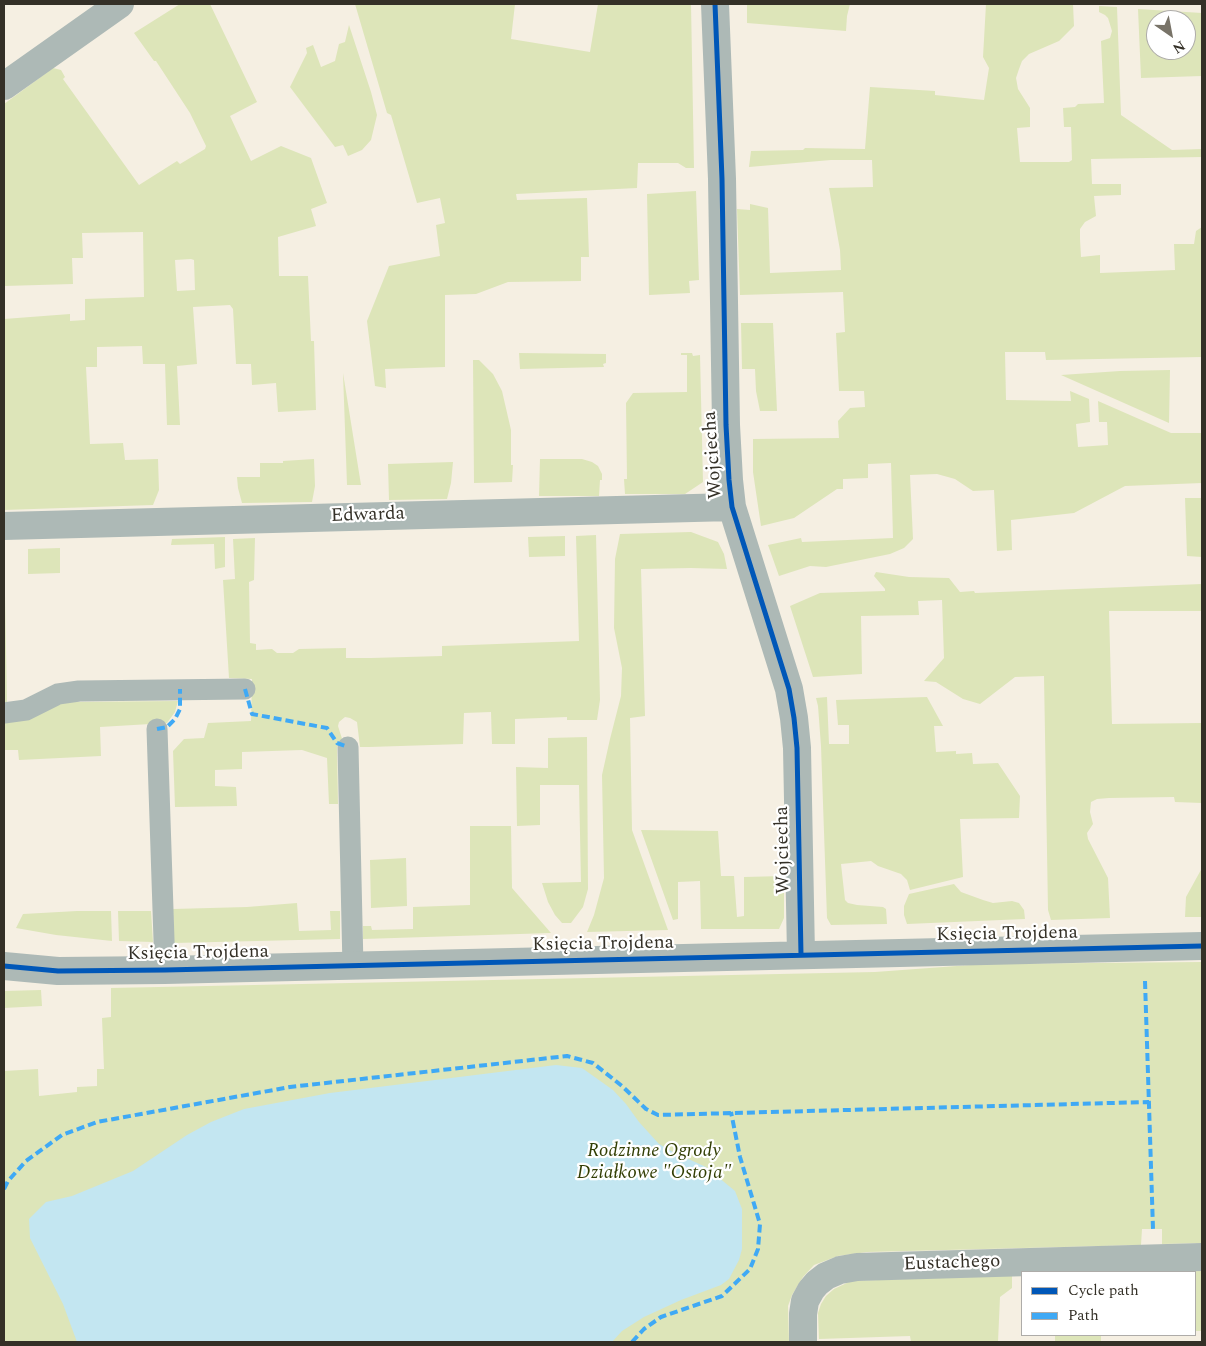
<!DOCTYPE html>
<html>
<head>
<meta charset="utf-8">
<style>
	body { margin:0 }
	#map { position:relative; width:1206px; height:1346px; overflow:hidden; background:#f5efe2; font-family:Spectral,serif }
	canvas { display:block }
	.frame { position:absolute; inset:0; border:5px solid #343027; pointer-events:none }
	.legend { position:absolute; left:1021px; top:1271px; width:175px; height:65px; box-sizing:border-box; background:#fff; border:1px solid #aeaca9; margin:0; padding:6px 9px; list-style:none; font-size:15px; color:#343027 }
	.legend li { display:flex; align-items:center; gap:10px; height:25px }
	.legend b { width:25px; border:1px solid #aeaca9 }
	.north { position:absolute; left:1146px; top:10px; width:50px; height:50px; box-sizing:border-box; background:#fff; border:1px solid #aeaca9; border-radius:50%; rotate:147deg; font-size:14px; font-weight:700; line-height:20px; text-align:center; color:#343027 }
	.north::after { content:''; display:block; margin:auto; width:18px; height:22px; background:#787368; clip-path:polygon(50% 0,100% 100%,50% 72%,0 100%) }
</style>
</head>
<body>
<div id="map">
<canvas width="1206" height="1346"></canvas>
<div class="frame"></div>
<ul class="legend">
<li><b style="height:6px;background:#0057b8"></b>Cycle path</li>
<li><b style="height:6px;background:#3fa9f5"></b>Path</li>
</ul>
<div class="north">N</div>
</div>
<script>
const c = document.querySelector('canvas').getContext('2d');
c.lineJoin = 'round';
function fill(path, color) { c.fillStyle = color; c.fill(path, 'evenodd'); }
const poly = rows => new Path2D(rows.map(r => 'M' + r).join(''));
function trace(path, color, width, dash) { c.strokeStyle = color; c.lineWidth = width; c.lineCap = dash ? 'butt' : 'round'; c.setLineDash(dash || []); c.stroke(path); }
function drawText(font, color, halo, rows, align = 'center') {
  c.font = font + ' Spectral,serif'; c.lineWidth = 4.5; c.setLineDash([]); c.textBaseline = 'middle'; c.strokeStyle = halo; c.fillStyle = color; for (const [text, x, y, turn = 0] of rows) {
    c.save(); c.translate(x, y); c.rotate((+turn || 0) * Math.PI / 180); c.textAlign = isNaN(turn) ? turn : align; if (halo) c.strokeText(text, 0, 0); c.fillText(text, 0, 0); c.restore();
  }
}
const green = poly([
	[180,4,210,4,257,102,230,116,251,161,281,146,311,158,327,203,311,209,316,226,278,237,279,276,308,276,311,341,314,341,316,410,278,412,276,383,252,385,251,364,236,364,233,309,230,305,193,307,197,364,177,366,180,425,167,425,165,364,143,364,142,346,97,347,97,367,86,367,90,444,123,443,125,460,158,459,159,490,153,505,4,510,4,319,70,314,70,321,85,320,85,299,144,297,143,232,82,233,83,258,72,258,73,284,4,286,4,104,53,68,61,70,65,77,63,79,139,185,177,161,180,164,205,149,206,146,190,113,156,61,154,61,134,33],
	[191,259,194,260,195,290,177,291,175,260],
	[355,4,515,4,511,39,590,52,598,4,691,4,694,168,686,168,678,163,638,163,637,188,516,194,517,200,587,198,589,257,581,257,581,281,508,282,476,294,445,295,445,367,385,369,386,388,375,386,367,321,389,266,440,256,436,225,445,223,440,198,417,203,391,115,387,113],
	[747,4,850,4,847,16,846,31,747,23],
	[986,4,1073,4,1074,26,1059,41,1029,54,1022,61,1019,69,1016,78,1018,89,1030,108,1030,127,1017,128,1020,162,1069,162,1072,160,1071,127,1064,127,1063,108,1075,107,1078,104,1104,103,1101,41,1110,38,1112,31,1108,18,1105,15,1099,12,1099,6,1117,7,1121,115,1172,150,1202,149,1202,157,1091,159,1092,184,1121,184,1121,195,1094,196,1096,216,1085,222,1080,229,1080,239,1081,257,1100,255,1100,273,1175,270,1174,244,1194,244,1196,231,1202,227,1202,357,1046,360,1045,352,1005,352,1006,400,1071,401,1070,391,1089,399,1090,422,1076,424,1078,447,1108,445,1107,422,1099,422,1098,401,1171,433,1202,433,1202,483,1125,486,1074,513,1011,520,1012,550,997,551,994,490,973,491,955,479,937,474,910,475,913,539,904,548,890,554,826,567,810,566,779,576,768,545,801,538,802,542,893,538,891,463,868,464,868,478,843,479,843,489,837,489,794,518,761,526,753,472,753,439,839,438,838,421,850,408,865,407,864,391,839,391,836,333,845,332,843,292,740,295,737,209,750,210,750,204,768,208,770,273,841,270,840,250,829,188,873,187,872,160,831,160,749,167,751,151,803,150,805,148,865,149,870,87,935,91,935,95,984,100,989,68,983,57],
	[1138,9,1202,13,1202,76,1141,78],
	[1156,20,1186,20,1186,50,1156,50],
	[349,25,371,92,377,115,371,140,362,150,348,156,343,145,335,147,290,87,307,53,306,48,313,45,321,67,335,61,339,44,345,42],
	[696,191,699,280,689,281,690,293,649,295,647,194],
	[741,323,773,323,777,411,760,411,756,391,755,369,742,369],
	[519,353,606,354,606,363,603,364,604,367,520,369],
	[681,353,692,353,693,356,700,355,703,482,685,494,625,494,624,479,627,479,626,403,633,393,687,392,687,355,681,355],
	[473,360,479,360,493,374,502,391,511,430,511,465,513,465,512,482,474,483],
	[1170,370,1169,423,1061,375,1120,371],
	[343,373,361,485,347,485],
	[314,459,315,486,312,502,242,503,238,488,237,477,260,477,260,463,283,463,283,461],
	[540,459,582,459,592,462,598,466,602,474,602,480,600,480,599,496,539,496],
	[453,462,451,483,447,499,389,500,388,464],
	[1185,498,1202,498,1202,557,1187,556],
	[691,532,718,542,724,554,727,569,691,568,641,569,645,716,630,718,632,830,668,930,587,932,594,915,604,878,602,775,610,739,621,696,622,668,614,628,615,559,620,534],
	[596,535,600,700,597,720,567,720,567,717,515,719,515,744,492,744,491,712,464,713,463,744,369,747,360,747,357,722,350,718,345,717,339,722,338,726,344,745,337,746,338,804,329,804,327,758,302,750,242,752,242,769,215,770,215,786,236,787,237,806,175,807,173,751,184,739,204,738,208,723,251,721,252,679,229,678,223,580,235,579,233,539,255,538,254,580,249,582,250,643,256,644,256,650,272,649,277,653,293,653,299,649,346,648,346,658,371,658,442,656,442,646,579,641,576,536],
	[565,536,565,556,529,557,528,537],
	[225,537,225,567,215,569,214,544,171,545,172,539],
	[4,542,7,702,4,702],
	[60,548,60,573,28,574,28,549],
	[876,572,909,577,949,578,960,592,974,591,975,593,1202,584,1202,640,1201,611,1109,611,1112,724,1202,723,1202,714,1202,803,1175,802,1174,797,1109,798,1097,799,1091,802,1090,812,1093,824,1087,833,1088,839,1108,878,1110,918,1051,920,1048,910,1044,676,1015,677,980,704,963,699,936,682,924,681,944,658,942,600,918,601,919,615,861,616,862,674,813,677,790,606,820,593,885,591,885,589,874,576],
	[827,697,829,744,849,744,849,725,838,725,836,700,927,697,943,726,934,726,936,752,956,751,956,754,972,753,973,764,998,763,1020,796,1019,818,960,819,963,877,910,890,907,880,901,874,878,866,871,861,841,864,845,900,848,903,857,905,883,907,886,909,887,924,831,925,827,918,821,746,818,706,816,698],
	[178,701,175,712,167,723,100,727,101,756,19,760,18,750,4,750,4,722,65,702],
	[587,737,588,889,583,907,571,923,562,923,555,915,548,902,542,883,581,882,579,785,540,785,540,825,517,826,516,767,548,768,548,738],
	[470,826,511,826,512,888,551,933,363,939,363,926,371,926,372,930,413,929,413,907,470,905],
	[641,830,718,831,721,876,734,876,737,917,744,916,744,877,784,876,784,918,779,929,701,929,700,881,678,882,678,919,673,920],
	[406,858,407,906,371,908,370,860],
	[1202,868,1202,917,1185,917,1186,897],
	[954,884,961,892,983,900,993,903,1012,901,1019,903,1024,910,1025,919,907,924,904,915,904,906,909,894],
	[297,903,299,931,331,930,330,911,340,911,340,939,174,943,173,909,247,907],
	[77,911,111,911,112,941,56,935,16,928,23,914],
	[118,911,151,911,153,942,119,941],
	[1202,962,1202,1243,1162,1244,1162,1229,1142,1229,1141,1245,867,1252,838,1256,814,1265,803,1277,792,1295,788,1306,789,1342,4,1342,4,1071,38,1069,39,1096,77,1092,77,1087,97,1086,97,1069,104,1069,102,1018,111,1017,111,988,875,972,984,964],
	[41,990,42,1006,4,1008,4,991],
	[1202,1271,1202,1331,1195,1331,1195,1272,1158,1272],
	[1012,1275,1012,1288,1000,1297,998,1342,911,1342,910,1336,819,1339,818,1313,821,1304,826,1296,834,1289,851,1281],
	[1055,1335,1101,1335,1101,1342,1055,1342]
]);
const water = poly([
	[556,1065,582,1068,613,1090,626,1104,639,1122,659,1144,673,1152,706,1167,735,1191,742,1209,742,1249,739,1260,729,1279,721,1285,681,1300,644,1317,622,1331,612,1342,77,1342,63,1304,30,1238,29,1219,46,1202,72,1196,133,1171,187,1135,211,1122,244,1109,330,1093]
]);
const lane = poly([
	[4,713,26,710,58,694,79,691,245,689],
	[157,729,165,970],
	[348,747,353,967]
]);
const street = poly([
	[715,4,722,179,726,425,729,480,732,507,789,689,794,718,797,748,801,955],
	[4,86,120,4],
	[4,526,732,507],
	[4,966,58,971,165,970,1202,946],
	[803,1342,803,1314,805,1301,811,1290,817,1283,826,1276,840,1270,857,1267,1202,1257]
]);
const quiet = poly([
	[245,689,252,714,327,728,337,743,348,747],
	[157,729,167,727,175,719,180,709,180,689],
	[1145,981,1153,1229],
	[4,1189,8,1181,26,1161,62,1135,97,1122,290,1087,567,1056,593,1063,622,1086,646,1109,658,1115,1149,1102],
	[632,1342,644,1329,661,1317,722,1296,750,1269,758,1249,760,1224,740,1157,731,1112]
]);
const cycleway = poly([
	[715,4,722,179,726,425,729,480,732,507,789,689,794,718,797,748,801,955],
	[4,966,58,971,165,970,1202,946]
]);
const streetNames = [
	["Wojciecha",714,455,-94],
	["Edwarda",368,516,-2],
	["Wojciecha",784,850,-91],
	["Księcia Trojdena",1007,935,-1],
	["Księcia Trojdena",603,945,-1],
	["Księcia Trojdena",198,954,-1],
	["Eustachego",952,1264,-2]
];
const parkNames = [
	["Rodzinne Ogrody",654,1152],
	["Działkowe \"Ostoja\"",654,1174]
];
fill(green, '#dde5b9');
fill(water, '#c3e6f1');
trace(lane, '#adb9b6', 21);
trace(street, '#adb9b6', 28);
trace(quiet, '#3fa9f5', 4, [8, 4]);
trace(cycleway, '#0057b8', 5);
drawText('19px', '#343027', '#fff', streetNames);
drawText('italic 19px', '#323e04', '#fff', parkNames);
</script>
</body>
</html>
